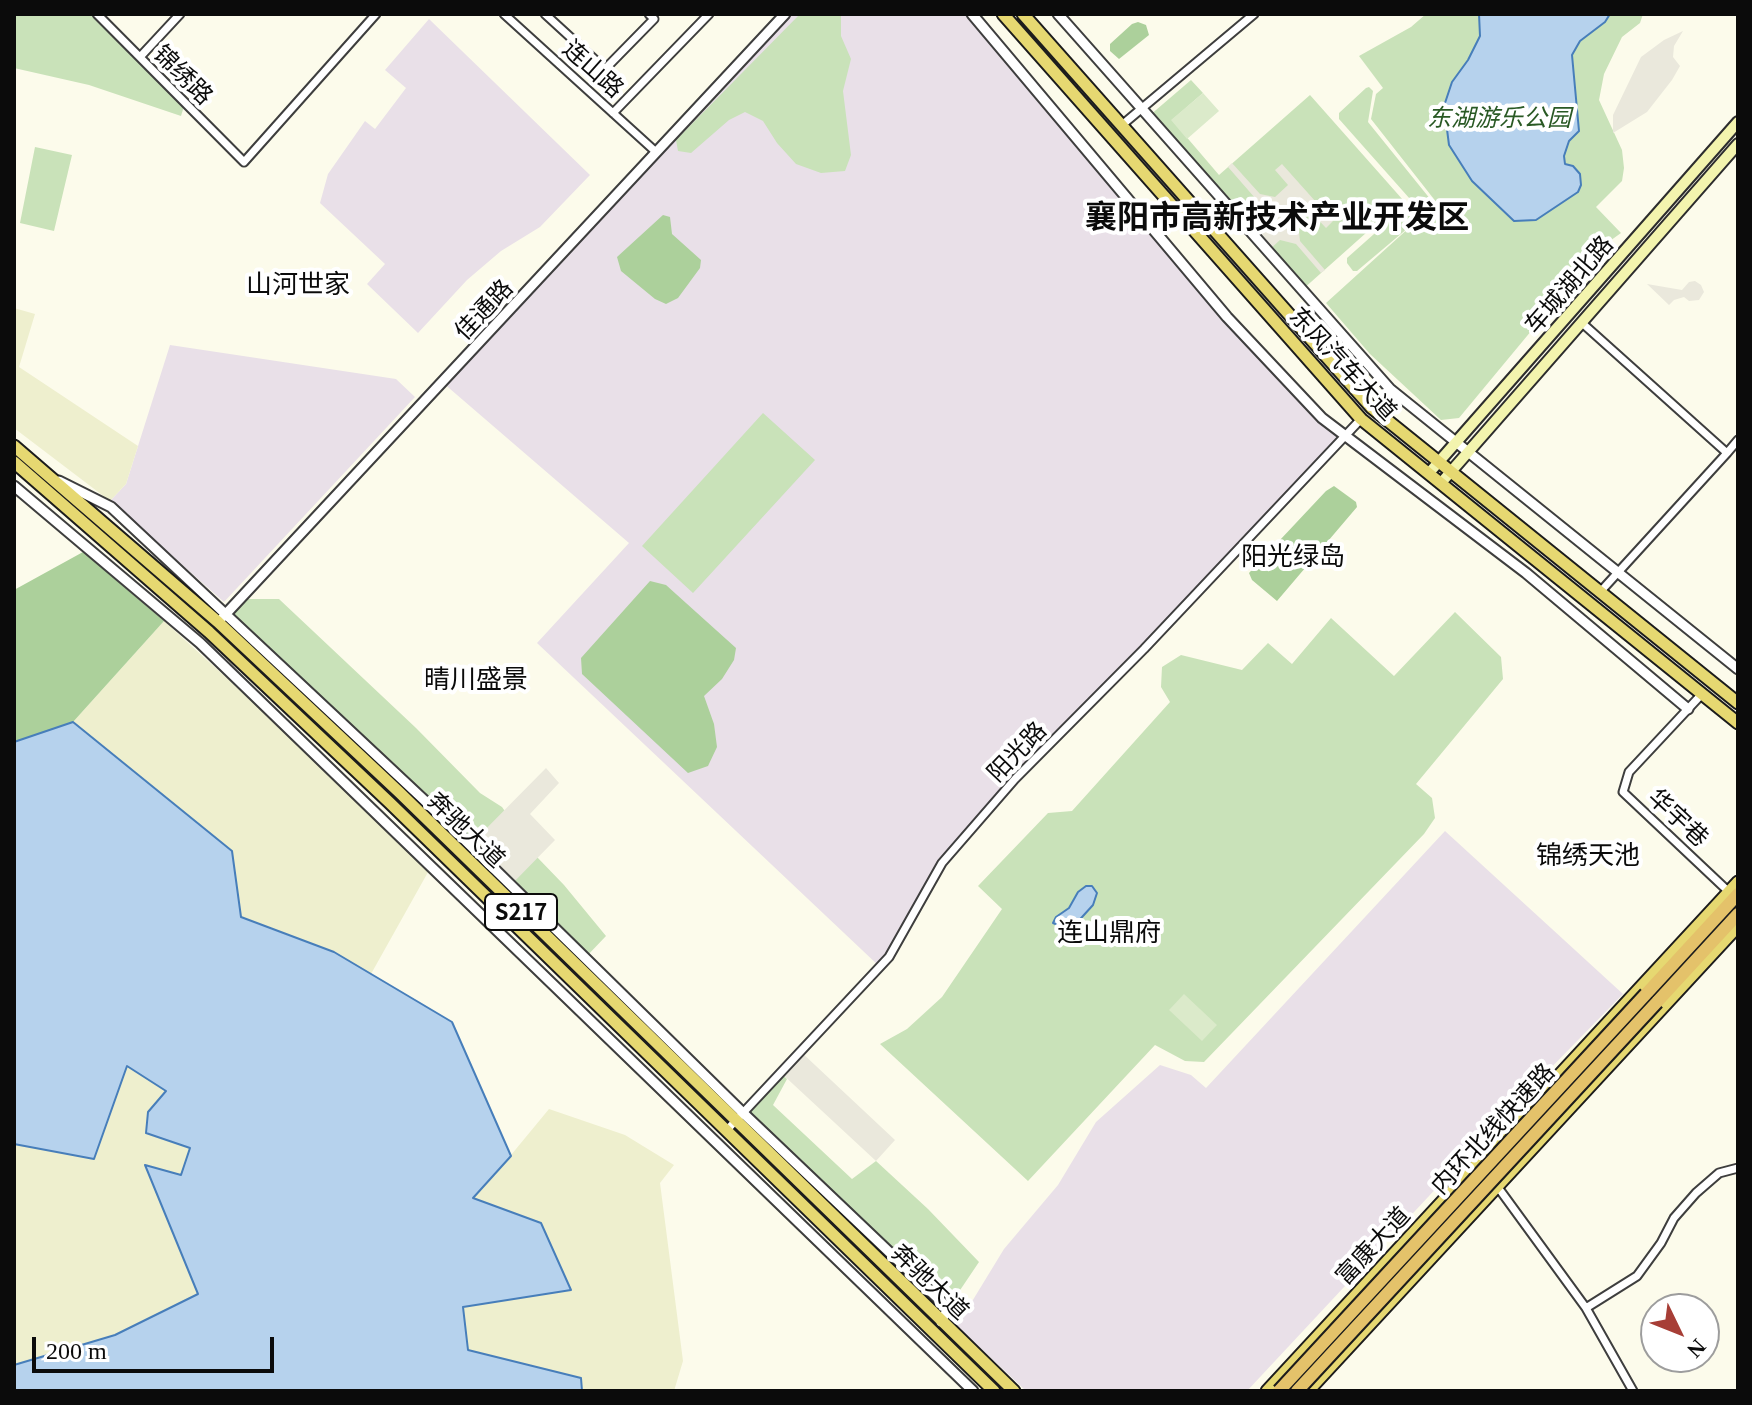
<!DOCTYPE html>
<html>
<head>
<meta charset="utf-8">
<style>
	body { margin:0 }
	#map { position:relative; width:1752px; height:1405px; overflow:hidden; background:#fcfbeb; font-family:Georgia,serif }
	canvas { display:block }
	.frame { position:absolute; inset:0; border:16px solid #0b0b0b; pointer-events:none }
	.north { position:absolute; left:1640px; top:1293px; width:80px; height:80px; box-sizing:border-box; background:#fff; border:2px solid #9d9d9d; border-radius:50%; rotate:133deg; font-size:22px; font-weight:700; line-height:32px; text-align:center; color:#0b0b0b }
	.north::after { content:''; display:block; margin:auto; width:28px; height:36px; background:#a73e36; clip-path:polygon(50% 0,100% 100%,50% 72%,0 100%) }
	.scale { position:absolute; left:32px; top:1337px; width:242px; height:36px; box-sizing:border-box; border:4px solid #0b0b0b; border-top:0; padding-left:10px; font-size:24px; line-height:28px; white-space:nowrap; color:#0b0b0b; -webkit-text-stroke:6px #fff; paint-order:stroke }
</style>
</head>
<body>
<div id="map">
<canvas width="1752" height="1405"></canvas>
<div class="frame"></div>
<div class="north">N</div>
<div class="scale">200 m</div>
</div>
<script>
const c = document.querySelector('canvas').getContext('2d');
c.lineJoin = 'round';
function fill(path, color) { c.fillStyle = color; c.fill(path, 'evenodd'); }
const poly = rows => new Path2D(rows.map(r => 'M' + r).join(''));
function trace(path, color, width, dash) { c.strokeStyle = color; c.lineWidth = width; c.lineCap = dash ? 'butt' : 'round'; c.setLineDash(dash || []); c.stroke(path); }
function drawText(font, color, halo, rows, align = 'center') {
  c.font = font + ' Georgia,"Noto Sans SC",serif'; c.lineWidth = 8; c.setLineDash([]); c.textBaseline = 'middle'; c.strokeStyle = halo; c.fillStyle = color; for (const [text, x, y, turn = 0] of rows) {
    c.save(); c.translate(x, y); c.rotate((+turn || 0) * Math.PI / 180); c.textAlign = isNaN(turn) ? turn : align; if (halo) c.strokeText(text, 0, 0); c.fillText(text, 0, 0); c.restore();
  }
}
const industrial = poly([
	[785,14,972,14,1227,317,1346,435,1015,779,942,863,880,967,537,643,629,543,442,382],
	[429,19,590,175,540,227,501,251,467,280,418,333,367,284,385,264,320,203,328,174,365,121,375,129,406,88,385,70],
	[170,345,396,379,415,397,224,602,110,501,126,484],
	[1445,831,1623,994,1499,1121,1247,1391,1026,1391,957,1326,1004,1249,1058,1185,1096,1122,1160,1065,1191,1075,1206,1088]
]);
const farmland = poly([
	[14,308,35,314,19,367,138,446,126,484,110,501,14,428],
	[164,621,432,865,371,974,452,1022,511,1155,549,1109,625,1135,674,1165,660,1183,683,1361,674,1391,14,1391,14,742,73,722]
]);
const green = poly([
	[14,14,97,14,185,103,181,116,89,85,14,68],
	[800,14,841,14,841,36,851,59,843,91,851,155,845,171,821,173,796,164,777,143,763,121,745,112,729,120,691,153,678,151,676,140],
	[1426,14,1643,14,1640,23,1622,37,1604,74,1599,100,1622,150,1624,168,1622,181,1596,207,1621,233,1600,248,1459,418,1441,420,1370,354,1326,303,1421,217,1357,271,1353,271,1347,263,1347,258,1410,202,1410,199,1339,119,1339,113,1366,88,1369,87,1373,91,1368,122,1431,200,1425,212,1437,203,1371,119,1376,94,1383,88,1359,56,1411,27],
	[1191,80,1203,93,1172,120,1219,175,1310,95,1403,200,1302,290,1149,116],
	[35,147,72,155,54,231,20,223],
	[763,413,815,460,693,593,642,546],
	[239,599,279,599,416,728,480,793,502,807,537,857,564,885,606,936,585,958,226,613],
	[1455,612,1501,657,1503,679,1416,784,1432,798,1435,818,1424,834,1204,1062,1185,1061,1155,1045,1028,1181,880,1044,907,1029,942,997,1002,909,978,886,1048,813,1072,811,1170,702,1161,687,1162,667,1181,655,1242,670,1268,643,1292,664,1331,618,1394,676],
	[780,1072,787,1079,773,1105,852,1179,876,1161,928,1209,979,1262,948,1308,743,1113]
]);
const forest = poly([
	[1138,22,1146,25,1149,35,1119,59,1110,51,1110,44,1132,24],
	[663,215,670,217,672,234,701,260,700,268,678,298,666,304,655,299,621,271,617,257],
	[1334,486,1356,502,1357,507,1277,601,1252,580,1249,573,1326,491],
	[83,552,164,621,73,722,14,742,14,590],
	[650,581,666,585,736,648,734,660,722,679,704,696,714,724,717,747,708,766,688,773,582,674,581,658]
]);
const pitch = poly([
	[1203,93,1219,111,1187,139,1171,120],
	[1184,994,1217,1025,1202,1041,1169,1010]
]);
const plaza = poly([
	[1683,31,1674,46,1673,57,1680,66,1672,80,1647,112,1613,133,1613,115,1641,57,1664,40],
	[1232,163,1260,194,1275,197,1288,185,1275,170,1282,164,1333,221,1326,228,1310,211,1298,222,1300,241,1325,270,1321,273,1296,244,1280,240,1268,251,1244,225,1257,214,1254,204,1255,198,1228,167],
	[1695,281,1701,285,1704,292,1699,300,1689,301,1684,297,1674,300,1669,305,1647,284,1682,290,1689,282],
	[546,768,559,783,530,814,555,840,511,885,470,845],
	[800,1051,895,1140,876,1161,780,1072]
]);
const water = poly([
	[1479,14,1610,14,1605,22,1580,41,1572,55,1579,131,1569,141,1564,156,1565,164,1573,166,1580,174,1581,185,1578,192,1536,220,1514,221,1472,181,1449,145,1444,106,1452,82,1468,60,1480,36,1479,14],
	[73,722,232,851,241,917,334,952,452,1022,511,1156,473,1198,541,1223,571,1290,463,1307,468,1350,581,1378,582,1391,14,1391,14,1365,115,1335,198,1294,145,1165,181,1175,190,1148,146,1133,148,1112,166,1091,127,1066,94,1159,14,1144,14,742,73,722],
	[1086,886,1092,886,1097,893,1093,905,1073,927,1067,929,1053,923,1056,917,1069,908,1078,892,1086,886]
]);
const minor = poly([
	[97,14,244,162,376,14],
	[504,14,656,152],
	[545,14,605,69,654,19,649,14],
	[140,57,180,14],
	[613,113,709,14],
	[1122,125,1254,14],
	[1581,322,1727,453,1601,591],
	[1727,453,1738,440],
	[1701,695,1629,772,1623,792,1729,892],
	[726,1131,889,957,942,863,1015,779,1144,649,1361,419],
	[1480,1170,1497,1186,1586,1308,1633,1391],
	[1586,1308,1637,1276,1661,1243,1674,1218,1696,1193,1719,1173,1738,1168]
]);
const tertiary = poly([
	[972,14,1227,317,1322,418,1526,573,1688,709],
	[1058,14,1390,389,1738,669],
	[59,481,111,507,424,800,743,1113,948,1308,941,1322],
	[14,486,200,643,973,1391],
	[223,617,785,14]
]);
const secondary = poly([
	[1429,473,1738,122],
	[1441,483,1738,144]
]);
const primary = poly([
	[1003,14,1361,419,1738,723],
	[1023,14,1372,408,1738,703],
	[14,446,218,622,400,793,1014,1391],
	[14,462,209,632,390,803,994,1391],
	[1267,1391,1738,882],
	[1308,1391,1738,926]
]);
const trunk = poly([
	[1646,994,1738,894],
	[1657,1002,1738,914]
]);
const trunkBridge = poly([
	[1279,1391,1646,994],
	[1297,1391,1657,1002]
]);
const shields = [
	[521,912,72]
];
const shieldNames = [
	["S217",521,912]
];
const streetNames = [
	["连山路",594,68,42],
	["锦绣路",184,74,45],
	["车城湖北路",1568,284,-49],
	["佳通路",483,309,-47],
	["东风汽车大道",1344,363,47],
	["阳光路",1016,751,-46],
	["华宇巷",1679,817,43],
	["奔驰大道",467,829,44],
	["内环北线快速路",1492,1128,-47],
	["富康大道",1372,1245,-47],
	["奔驰大道",931,1281,44]
];
const parkNames = [
	["东湖游乐公园",1499,117]
];
const neighbourhoodNames = [
	["山河世家",298,283],
	["阳光绿岛",1293,555],
	["晴川盛景",476,678],
	["锦绣天池",1588,854],
	["连山鼎府",1109,931]
];
const districtNames = [
	["襄阳市高新技术产业开发区",1277,216]
];
fill(industrial, '#e9e0e8');
fill(farmland, '#eeefce');
fill(green, '#c9e2b9');
fill(forest, '#acd09b');
fill(pitch, '#dbeaca');
fill(plaza, '#eae8dc');
fill(water, '#b6d2ed');
trace(water, '#477eba', 2);
trace(minor, '#3e3e3e', 11);
trace(tertiary, '#3e3e3e', 13);
trace(secondary, '#2d2d2d', 14);
trace(primary, '#1c1c1c', 15);
trace(trunk, '#1c1c1c', 16);
trace(minor, '#fff', 7);
trace(tertiary, '#fff', 9);
trace(secondary, '#f3f4ae', 10);
trace(primary, '#e6d871', 11);
trace(trunk, '#e4c26a', 12);
trace(trunkBridge, '#1c1c1c', 16, []);
trace(trunkBridge, '#e4c26a', 12);
for (const [x, y, w] of shields) { const box = new Path2D(); box.roundRect(x - w / 2, y - 18, w, 36, 6); c.fillStyle = '#fff'; c.fill(box); trace(box, '#0b0b0b', 2); }
drawText('bold 22px', '#0b0b0b', null, shieldNames);
drawText('24px', '#0b0b0b', '#fff', streetNames);
drawText('italic 24px', '#295924', '#fff', parkNames);
drawText('26px', '#0b0b0b', '#fff', neighbourhoodNames);
drawText('bold 32px', '#0b0b0b', '#fff', districtNames);
</script>
</body>
</html>
